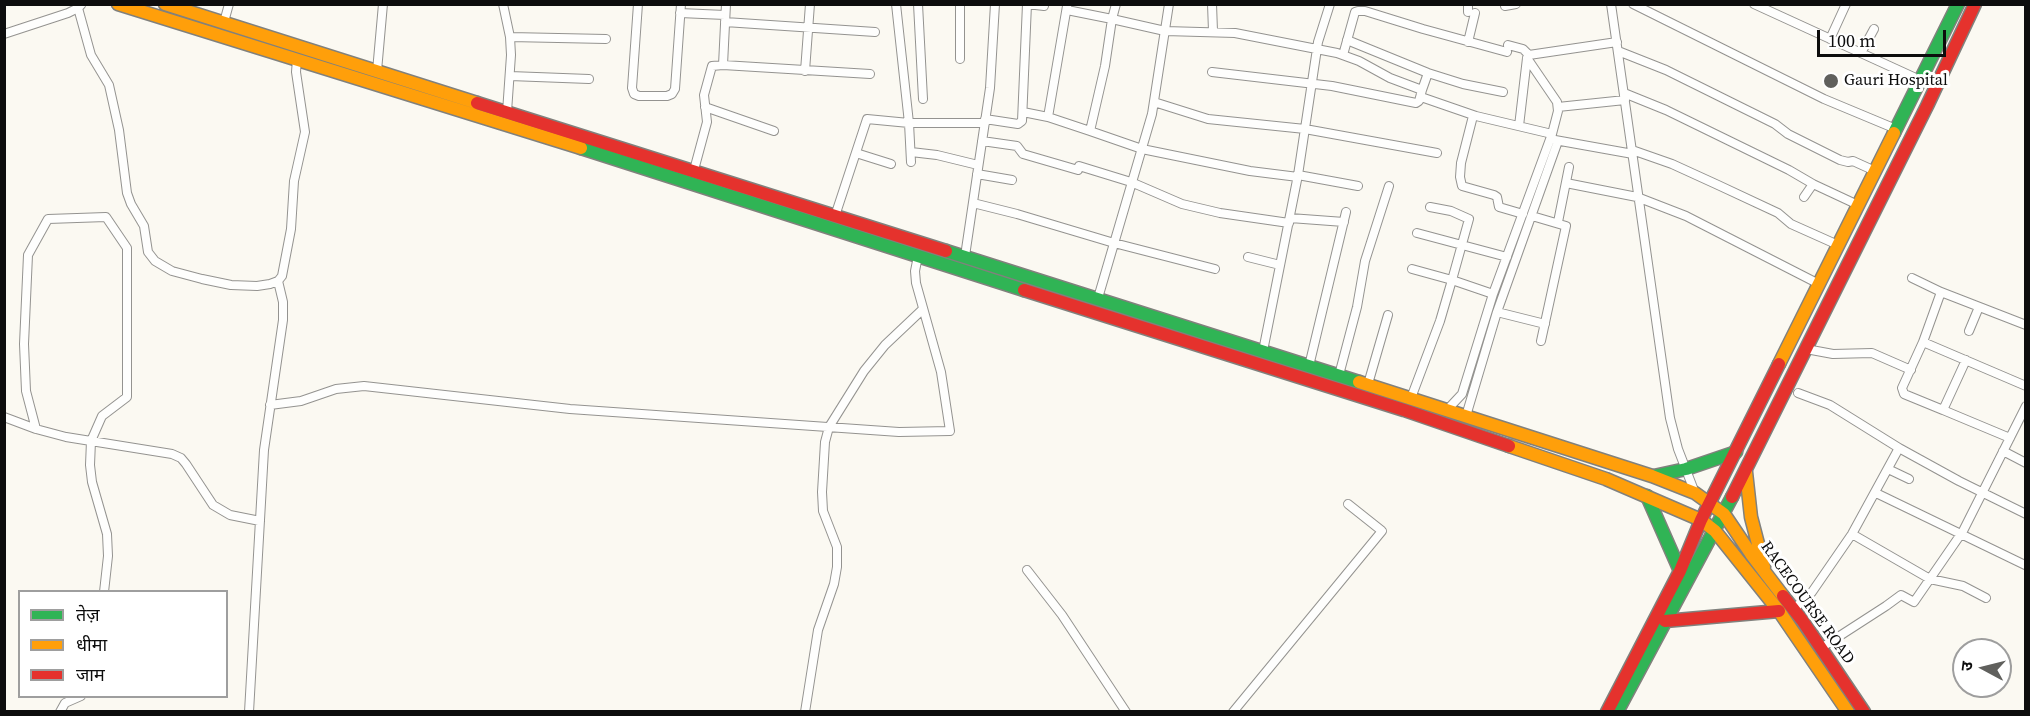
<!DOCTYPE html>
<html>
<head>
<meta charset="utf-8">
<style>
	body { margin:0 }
	#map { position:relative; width:2030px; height:716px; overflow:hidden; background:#fbf9f2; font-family:"Source Serif 4","Noto Sans Devanagari",serif }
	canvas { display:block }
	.frame { position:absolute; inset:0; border:6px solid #0d0d0d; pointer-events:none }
	.legend { position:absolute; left:18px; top:590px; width:210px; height:108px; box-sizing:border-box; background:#fff; border:2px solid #9e9e9e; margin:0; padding:8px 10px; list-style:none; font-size:18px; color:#0d0d0d }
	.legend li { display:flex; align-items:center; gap:12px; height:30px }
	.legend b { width:30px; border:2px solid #9e9e9e }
	.north { position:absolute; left:1952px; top:638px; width:60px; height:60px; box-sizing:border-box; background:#fff; border:2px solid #9e9e9e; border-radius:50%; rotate:277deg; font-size:16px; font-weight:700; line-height:24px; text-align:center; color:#0d0d0d }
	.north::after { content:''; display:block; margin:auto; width:21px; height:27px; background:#60605d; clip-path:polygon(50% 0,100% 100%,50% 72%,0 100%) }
	.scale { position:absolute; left:1817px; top:30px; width:129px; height:27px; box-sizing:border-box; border:3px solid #0d0d0d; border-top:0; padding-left:8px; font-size:18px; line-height:21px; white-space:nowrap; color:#0d0d0d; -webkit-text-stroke:4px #fff; paint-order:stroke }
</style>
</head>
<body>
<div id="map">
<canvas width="2030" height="716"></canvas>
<div class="frame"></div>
<ul class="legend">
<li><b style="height:8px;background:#30b455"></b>तेज़</li>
<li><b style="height:8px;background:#ff9f0a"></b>धीमा</li>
<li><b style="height:8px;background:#e5322d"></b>जाम</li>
</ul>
<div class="north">उ</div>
<div class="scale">100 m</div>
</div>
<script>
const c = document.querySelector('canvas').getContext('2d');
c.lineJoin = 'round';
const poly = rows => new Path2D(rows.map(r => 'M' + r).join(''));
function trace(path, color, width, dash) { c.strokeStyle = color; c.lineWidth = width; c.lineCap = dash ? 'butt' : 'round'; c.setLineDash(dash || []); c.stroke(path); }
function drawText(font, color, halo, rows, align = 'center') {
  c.font = font + ' "Source Serif 4",serif'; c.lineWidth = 6; c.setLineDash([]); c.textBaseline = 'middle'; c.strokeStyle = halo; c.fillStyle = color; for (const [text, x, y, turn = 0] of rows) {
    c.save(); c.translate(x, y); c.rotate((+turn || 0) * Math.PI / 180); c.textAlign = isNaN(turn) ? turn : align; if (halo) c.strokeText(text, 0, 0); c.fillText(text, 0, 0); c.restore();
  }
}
const street = poly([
	[503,4,510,37,511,55,507,112],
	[638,4,632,88,634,94,639,96,667,96,672,94,675,89,681,4],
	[918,4,923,99],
	[1027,4,1044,6],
	[1116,4,1112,19,1165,31,1235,33,1337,53,1359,61,1390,78,1422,90,1419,101,1416,103,1332,86,1212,72],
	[1212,4,1213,31],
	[1611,4,1670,418,1678,449,1695,493],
	[1633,4,1824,99,1896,129],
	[1754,4,1920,80],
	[1505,6,1516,4],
	[78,8,91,55,109,85,119,130,127,193,131,204,144,226,148,252,155,261,172,271,202,279,231,285,257,286,270,284,278,281,282,276,291,229,294,181,305,132,296,72,297,59],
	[1067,10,1112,19,1105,66,1090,131,1142,149,1250,171,1298,177],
	[1468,12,1468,4],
	[680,13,725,15],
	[224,22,229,4],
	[725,22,875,32],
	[4,34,68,13,78,8,81,5],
	[510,37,606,39],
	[1830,39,1846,4],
	[1347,40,1428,73,1463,84,1503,92],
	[1468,42,1475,13],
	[1508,45,1523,49,1529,55],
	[1618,51,1666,70,1775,124,1788,134,1840,160,1848,162,1853,161,1875,171],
	[1861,53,1874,29],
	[1343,55,1355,12,1358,11,1365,11,1423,29,1507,52],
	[1527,58,1529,55,1617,42],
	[960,59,960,4],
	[723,65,726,4],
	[377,71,383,4],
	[805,71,810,4],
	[510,76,589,79],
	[1422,90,1428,73],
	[1624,93,1666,110,1789,170,1813,184],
	[1421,97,1476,116,1552,134,1493,294],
	[1154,102,1208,119,1305,129,1437,153],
	[705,107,774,131],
	[1558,107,1625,100],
	[1023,112,1048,117,1067,6],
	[1473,116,1461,163,1460,177,1462,186,1494,195,1497,197,1499,207,1523,214],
	[1048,117,1090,131],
	[985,119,1018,124,1022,121,1027,4],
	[1519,126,1527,58,1557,102,1558,111,1552,134],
	[1555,140,1633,154],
	[982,141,1017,146,1023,154,1078,170],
	[1632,150,1672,164,1718,185,1778,213,1791,224,1838,245],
	[911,152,937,155,978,165],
	[856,153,891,164],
	[911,162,909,123,985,123],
	[1079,166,1131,182,1182,204,1220,213,1289,223,1290,218,1344,222],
	[694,170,707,122,704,95,712,66,723,65,870,74],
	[977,174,1012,180],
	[1298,175,1358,186],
	[1566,183,1637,197,1686,216,1819,284],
	[1804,197,1813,184,1858,205],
	[973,203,1017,214,1114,243,1215,269],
	[835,216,867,119,909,123,896,4],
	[1532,216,1566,226,1541,341],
	[1558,222,1569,167],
	[1417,233,1507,257],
	[965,256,990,88,995,4],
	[1248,257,1280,265],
	[1412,269,1452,280,1469,219,1451,211,1430,207],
	[1912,278,1941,292,2026,325],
	[1941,292,1923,342,2026,386],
	[1098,298,1152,114,1169,4],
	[1497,312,1545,324],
	[1969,331,1979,307],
	[1923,342,1902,388,1904,394,1943,410,1966,360],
	[1806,349,1833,354,1872,353,1911,370],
	[1263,351,1298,175,1318,42,1330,4],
	[1309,366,1346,212],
	[1339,375,1357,307,1365,261,1389,186],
	[1368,384,1388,315],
	[1798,393,1830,405,1899,448],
	[1411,398,1440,321,1452,280,1493,294,1462,394,1447,410],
	[270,405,301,401,336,389,364,386,570,409,899,432,950,431,941,372,916,283,915,271,918,256],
	[1943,410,2010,438],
	[1466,416,1497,312,1558,141],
	[4,417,36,429,66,437,172,454,181,458,186,464,213,505,230,515,260,521],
	[36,429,26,391,24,344,28,255,48,219,106,217,127,248,127,397,102,416,91,441,90,465,92,482,107,534,108,556,104,592],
	[2003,451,2026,463],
	[1888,469,1909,479],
	[1876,493,2025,565],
	[1852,534,1930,579,1963,586,1986,598],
	[1027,570,1062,615,1126,712],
	[1794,609,1812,592,1852,534,1899,448,1959,481,2026,514],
	[1821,648,1886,606,1901,595,1914,602,1963,531,2026,406],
	[60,712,65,703,81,696],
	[249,712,264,450,283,320,283,302,278,281],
	[805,712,818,630,834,584,837,567,837,547,823,511,822,492,825,442,829,427,864,371,885,345,922,310],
	[1233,712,1382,531,1348,504]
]);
const fast = poly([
	[1894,133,1958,4],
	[581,148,1024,290],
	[946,251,1359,382],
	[1654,476,1686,469,1736,452],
	[1647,496,1680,571],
	[1617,712,1732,497]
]);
const slow = poly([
	[118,4,581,148],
	[165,4,477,103],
	[1779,364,1894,133],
	[1359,382,1652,476,1695,493,1724,514,1751,554,1783,596],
	[1509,446,1606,479,1701,520,1715,531,1779,611,1848,712],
	[1746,472,1751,517,1764,567]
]);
const jam = poly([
	[477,103,946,251],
	[1024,290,1404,410,1509,446],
	[1732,497,1927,106,1975,4],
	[1783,596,1802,620,1864,712],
	[1665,621,1779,611],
	[1607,712,1680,571,1701,520,1779,364]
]);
const markers = [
	[1831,81,8,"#60605d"]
];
const poiNames = [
	["Gauri Hospital",1844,81]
];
const streetNames = [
	["RACECOURSE ROAD",1807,603,54]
];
trace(street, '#949390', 10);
trace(fast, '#81817d', 15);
trace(slow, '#81817d', 15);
trace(jam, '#81817d', 15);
trace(street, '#fefefd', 8);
trace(fast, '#30b455', 12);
trace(slow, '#ff9f0a', 12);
trace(jam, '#e5322d', 12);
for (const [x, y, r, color] of markers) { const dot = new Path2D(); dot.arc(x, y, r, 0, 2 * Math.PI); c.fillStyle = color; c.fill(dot); trace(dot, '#fff', 2); }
drawText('16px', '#0d0d0d', '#fff', poiNames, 'left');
drawText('16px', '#0d0d0d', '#fff', streetNames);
</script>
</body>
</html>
